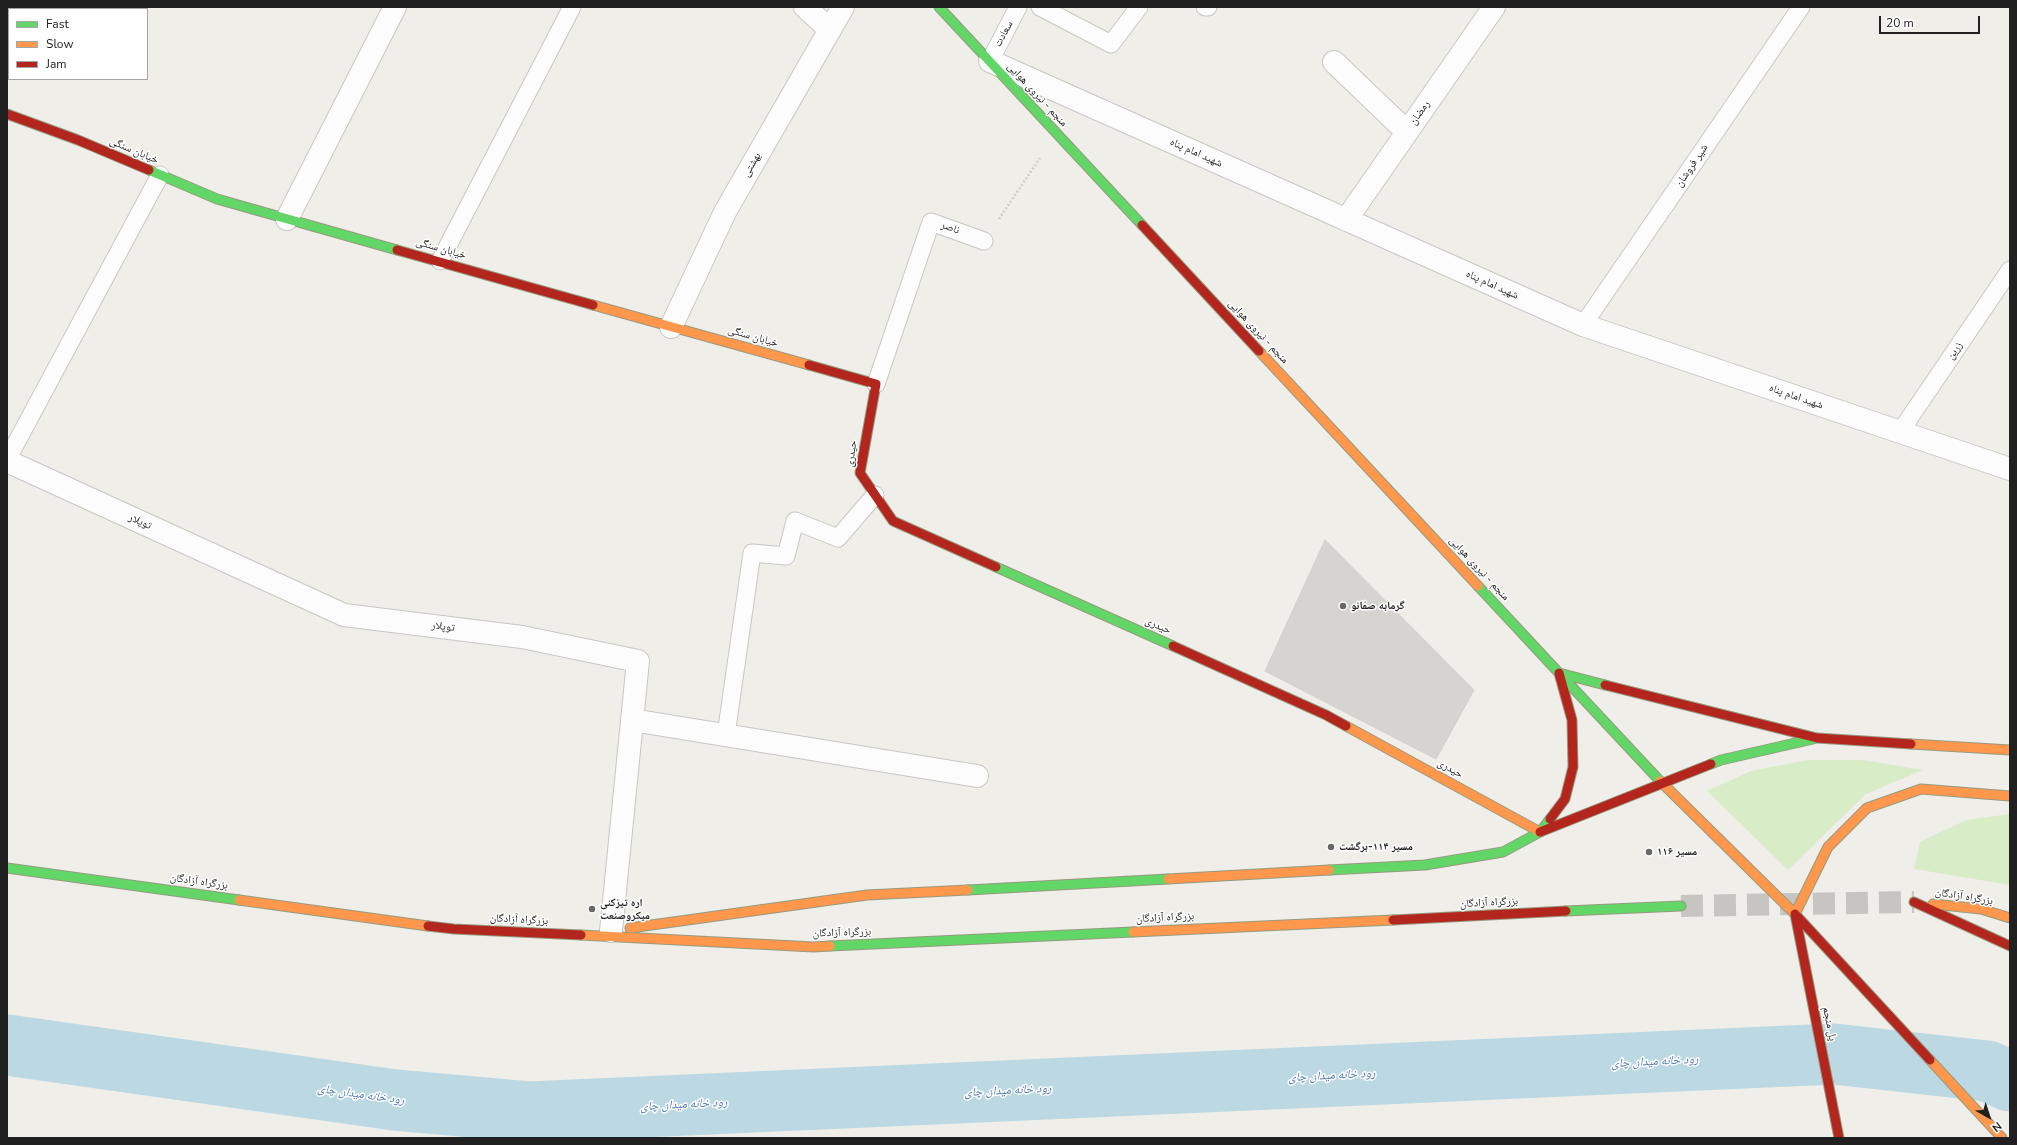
<!DOCTYPE html>
<html>
<head>
<meta charset="utf-8">
<style>
	body { margin:0 }
	#map { position:relative; width:2017px; height:1145px; overflow:hidden; background:#efeee9; font-family:"Nunito Sans",sans-serif }
	canvas { display:block }
	.frame { position:absolute; inset:0; border:8px solid #202020; pointer-events:none }
	.legend { position:absolute; left:8px; top:8px; width:140px; height:72px; box-sizing:border-box; background:#fff; border:1px solid #a6a6a6; margin:0; padding:5px 7px; list-style:none; font-size:12px; color:#202020 }
	.legend li { display:flex; align-items:center; gap:8px; height:20px }
	.legend b { width:20px; border:1px solid #a6a6a6 }
	.north { position:absolute; left:1969px; top:1097px; width:40px; height:40px; -webkit-text-stroke:3px #fff; paint-order:stroke; rotate:141deg; font-size:11px; font-weight:700; line-height:16px; text-align:center; color:#202020 }
	.north::after { content:''; display:block; margin:auto; width:14px; height:18px; background:#202020; clip-path:polygon(50% 0,100% 100%,50% 72%,0 100%) }
	.scale { position:absolute; left:1879px; top:16px; width:101px; height:18px; box-sizing:border-box; border:2px solid #202020; border-top:0; padding-left:5px; font-size:12px; line-height:14px; white-space:nowrap; color:#202020; -webkit-text-stroke:3px #fff; paint-order:stroke }
</style>
</head>
<body>
<div id="map">
<canvas width="2017" height="1145"></canvas>
<div class="frame"></div>
<ul class="legend">
<li><b style="height:5px;background:#63d668"></b>Fast</li>
<li><b style="height:5px;background:#ff974d"></b>Slow</li>
<li><b style="height:5px;background:#b3261e"></b>Jam</li>
</ul>
<div class="north">N</div>
<div class="scale">20 m</div>
</div>
<script>
const c = document.querySelector('canvas').getContext('2d');
c.lineJoin = 'round';
function fill(path, color) { c.fillStyle = color; c.fill(path, 'evenodd'); }
const poly = rows => new Path2D(rows.map(r => 'M' + r).join(''));
function trace(path, color, width, dash) { c.strokeStyle = color; c.lineWidth = width; c.lineCap = dash ? 'butt' : 'round'; c.setLineDash(dash || []); c.stroke(path); }
function drawText(font, color, halo, rows, align = 'center') {
  c.font = font + ' "Nunito Sans","Noto Naskh Arabic",sans-serif'; c.lineWidth = 3; c.setLineDash([]); c.textBaseline = 'middle'; c.strokeStyle = halo; c.fillStyle = color; for (const [text, x, y, turn = 0] of rows) {
    c.save(); c.translate(x, y); c.rotate((+turn || 0) * Math.PI / 180); c.textAlign = isNaN(turn) ? turn : align; if (halo) c.strokeText(text, 0, 0); c.fillText(text, 0, 0); c.restore();
  }
}
const grass = poly([
	[1808,760,1863,760,1923,770,1866,794,1788,870,1707,791,1751,771],
	[2010,814,2010,885,1914,869,1920,842,1966,820]
]);
const river = poly([
	[7,1045,395,1100,529,1112,1834,1054,1987,1071,2010,1081]
]);
const building = poly([
	[1325,540,1474,690,1436,759,1265,671,1325,540]
]);
const highwayTunnel = poly([
	[1681,906,1914,902]
]);
const path = poly([
	[999,219,1040,158]
]);
const lane = poly([
	[1040,7,1111,44,1139,7],
	[1205,7,1208,7],
	[990,61,1018,7],
	[440,261,572,7],
	[1583,325,1801,7],
	[876,384,931,222,984,241],
	[1900,432,2010,270],
	[7,460,160,175],
	[726,735,752,553,786,556,795,521,838,538,875,495]
]);
const street = poly([
	[805,7,830,30],
	[990,61,1583,325,2010,469],
	[1334,62,1407,132],
	[287,219,395,7],
	[1346,220,1494,7],
	[671,327,725,212,843,7],
	[7,461,344,615,522,637,638,661,611,931],
	[632,720,977,776]
]);
const fast = poly([
	[939,7,1142,225],
	[149,170,217,199,397,250],
	[996,567,1173,646],
	[1478,586,1559,673],
	[1605,685,1559,673,1660,781],
	[1711,764,1721,760,1813,739],
	[7,868,239,900],
	[1329,870,1425,865,1503,852,1540,832,1550,819],
	[968,890,1168,879],
	[1566,911,1681,906],
	[830,946,1133,932]
]);
const slow = poly([
	[593,305,809,365],
	[1259,351,1478,586],
	[1346,726,1540,832],
	[1911,744,2010,750],
	[1660,781,1795,914],
	[1168,879,1329,870],
	[239,900,428,926],
	[1933,904,1981,909,2010,918],
	[1795,914,1828,847,1867,808,1921,789,2010,796],
	[630,928,867,895,968,890],
	[1133,932,1393,920],
	[581,935,814,947,830,946],
	[1930,1060,2002,1138]
]);
const jam = poly([
	[7,114,78,140,149,170],
	[1142,225,1259,351],
	[397,250,593,305],
	[809,365,876,384,860,473,893,521,996,567],
	[1173,646,1326,715,1346,726],
	[1605,685,1817,738,1911,744],
	[1550,819,1565,799,1573,767,1572,720,1559,673],
	[1540,832,1711,764],
	[1914,902,2010,946],
	[1795,914,1839,1138],
	[1795,914,1930,1060],
	[1393,920,1566,911],
	[428,926,454,929,581,935]
]);
const markers = [
	[1343,606,4,"#686866"],
	[1331,847,4,"#686866"],
	[1649,852,4,"#686866"],
	[592,909,4,"#686866"]
];
const streetNames = [
	["سعادت",1004,34,-62],
	["منجم - نیروی هوایی",1037,95,47],
	["رمضان",1420,113,-55],
	["خیابان سنگی",134,151,23],
	["شهید امام پناه",1196,153,24],
	["بهشتی",752,165,-60],
	["شیر فروشان",1692,166,-56],
	["ناصر",950,228,20],
	["خیابان سنگی",441,249,16],
	["شهید امام پناه",1492,285,24],
	["منجم - نیروی هوایی",1258,332,47],
	["خیابان سنگی",753,337,16],
	["زرین",1955,351,-56],
	["شهید امام پناه",1796,397,19],
	["حیدری",852,454,-82],
	["توپلار",140,522,24],
	["منجم - نیروی هوایی",1479,569,47],
	["حیدری",1158,626,24],
	["توپلار",443,627,7],
	["حیدری",1450,769,29],
	["بزرگراه آزادگان",199,882,8],
	["بزرگراه آزادگان",1964,897,9],
	["بزرگراه آزادگان",1489,903,-3],
	["بزرگراه آزادگان",1165,918,-3],
	["بزرگراه آزادگان",519,920,3],
	["بزرگراه آزادگان",842,933,-2],
	["پل منجم",1829,1024,79]
];
const poiNames = [
	["گرمابه صفانو",1351,606],
	["مسیر ۱۱۴-برگشت",1339,847],
	["مسیر ۱۱۶",1657,852],
	["اره تیزکنی",600,903],
	["میکروصنعت",600,916]
];
const waterNames = [
	["رود خانه میدان چای",1655,1062,-3],
	["رود خانه میدان چای",1332,1076,-3],
	["رود خانه میدان چای",1008,1091,-3],
	["رود خانه میدان چای",361,1095,8],
	["رود خانه میدان چای",684,1105,-3]
];
fill(grass, '#d8edc7');
trace(river, '#bcd8e3', 61);
fill(building, '#d6d4d0');
trace(building, '#d2cfca', 1);
trace(highwayTunnel, '#c6c5c1', 22, [22, 11]);
trace(lane, '#c7c7c5', 19);
trace(street, '#c7c7c5', 24);
trace(fast, '#969a7f', 11);
trace(slow, '#969a7f', 11);
trace(jam, '#969a7f', 11);
trace(path, '#d8cbc7', 2.5, [2, 2]);
trace(lane, '#fdfcfc', 17);
trace(street, '#fdfcfc', 22);
trace(fast, '#63d668', 9);
trace(slow, '#ff974d', 9);
trace(jam, '#b3261e', 9);
for (const [x, y, r, color] of markers) { const dot = new Path2D(); dot.arc(x, y, r, 0, 2 * Math.PI); c.fillStyle = color; c.fill(dot); trace(dot, '#fff', 1.5); }
drawText('11px', '#202020', '#fff', streetNames);
drawText('bold 11px', '#202020', '#fff', poiNames, 'left');
drawText('italic 12px', '#4976b4', '#fff', waterNames);
</script>
</body>
</html>
